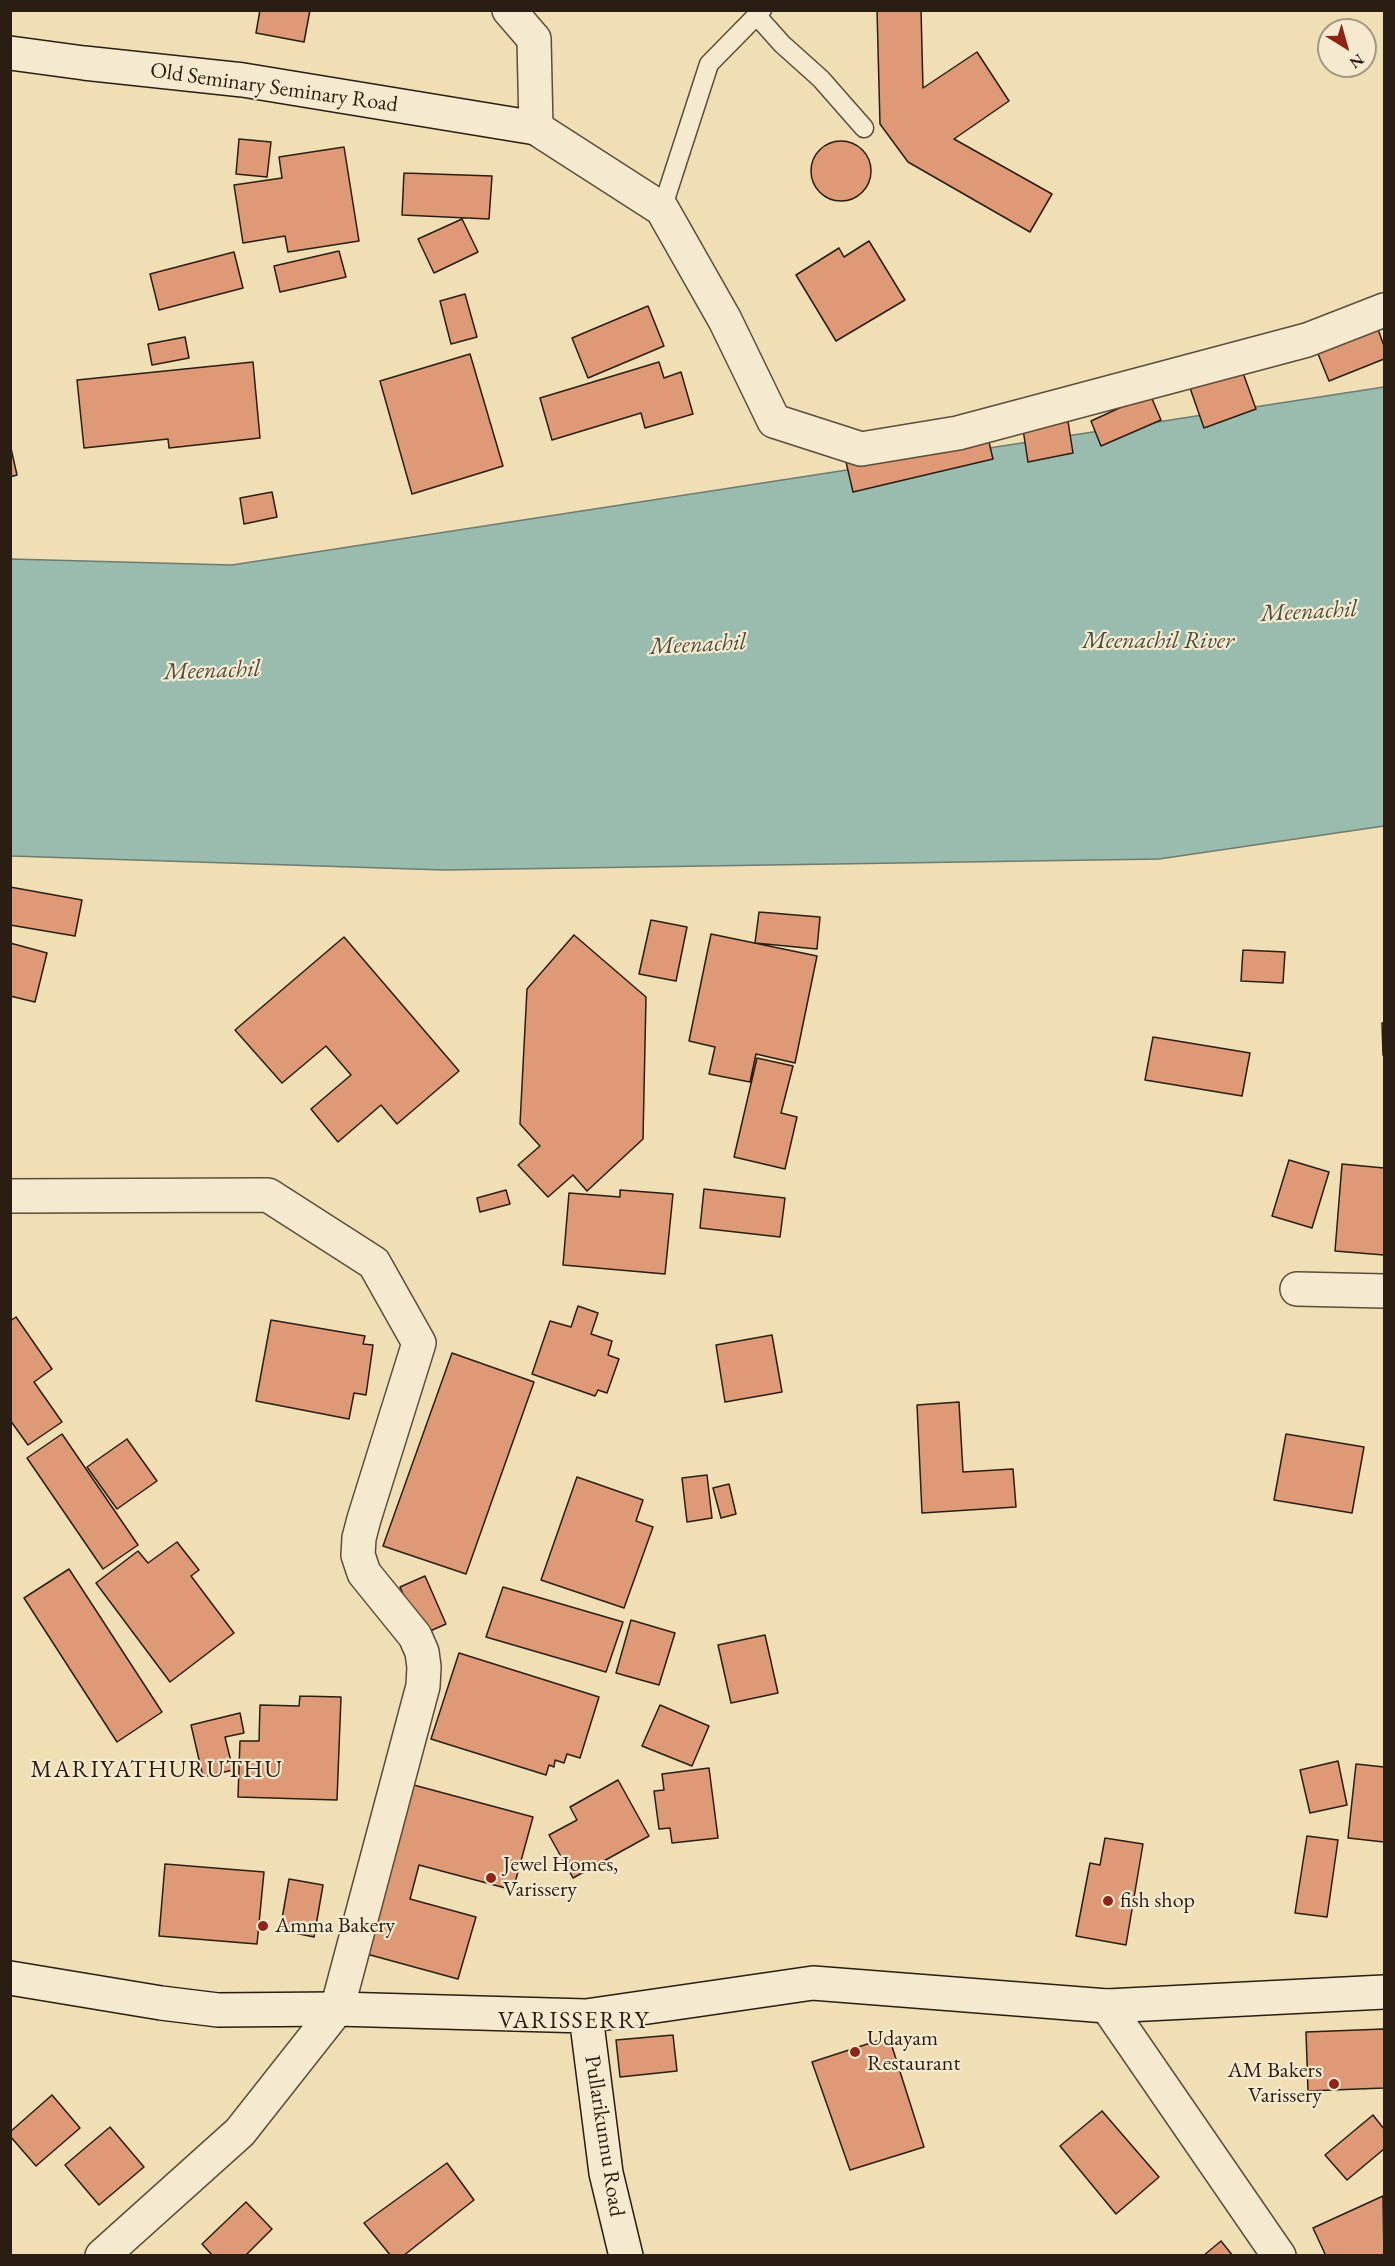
<!DOCTYPE html>
<html>
<head>
<meta charset="utf-8">
<style>
	body { margin:0 }
	#map { position:relative; width:1395px; height:2266px; overflow:hidden; background:#f0deb5; font-family:"EB Garamond",serif }
	canvas { display:block }
	.frame { position:absolute; inset:0; border:12px solid #2a1d11; pointer-events:none }
	.north { position:absolute; left:1317px; top:18px; width:60px; height:60px; box-sizing:border-box; background:#f5eacf; border:2px solid #a49883; border-radius:50%; rotate:143deg; font-size:16px; font-weight:700; line-height:24px; text-align:center; color:#2a1d11 }
	.north::after { content:''; display:block; margin:auto; width:21px; height:27px; background:#8f2418; clip-path:polygon(50% 0,100% 100%,50% 72%,0 100%) }
</style>
</head>
<body>
<div id="map">
<canvas width="1395" height="2266"></canvas>
<div class="frame"></div>
<div class="north">N</div>
</div>
<script>
const c = document.querySelector('canvas').getContext('2d');
c.lineJoin = 'round';
function fill(path, color) { c.fillStyle = color; c.fill(path, 'evenodd'); }
const poly = rows => new Path2D(rows.map(r => 'M' + r).join(''));
function trace(path, color, width, dash) { c.strokeStyle = color; c.lineWidth = width; c.lineCap = dash ? 'butt' : 'round'; c.setLineDash(dash || []); c.stroke(path); }
function drawText(font, color, halo, rows, align = 'center') {
  c.font = font + ' "EB Garamond",serif'; c.lineWidth = 4.5; c.setLineDash([]); c.textBaseline = 'middle'; c.strokeStyle = halo; c.fillStyle = color; for (const [text, x, y, turn = 0] of rows) {
    c.save(); c.translate(x, y); c.rotate((+turn || 0) * Math.PI / 180); c.textAlign = isNaN(turn) ? turn : align; if (halo) c.strokeText(text, 0, 0); c.fillText(text, 0, 0); c.restore();
  }
}
const water = poly([
	[1384,387,1384,826,1159,859,444,870,11,856,11,559,232,565,1384,387]
]);
const building = poly([
	[260,10,310,10,304,42,256,33,260,10],
	[877,10,921,10,923,88,977,52,1009,101,954,139,1052,194,1030,232,908,162,880,124,877,10],
	[239,139,271,142,267,177,236,174,239,139],
	'811 171a30 30 0 1 1 60 0a30 30 0 1 1-60 0Z',
	[344,147,359,241,288,252,285,236,243,243,234,185,282,178,279,157,344,147],
	[404,173,492,176,489,219,402,215,404,173],
	[462,219,478,252,434,273,418,239,462,219],
	[869,241,905,300,836,341,796,275,839,248,844,257,869,241],
	[339,251,346,277,280,292,274,266,339,251],
	[234,252,243,288,159,310,150,274,234,252],
	[465,294,477,337,451,344,440,301,465,294],
	[648,306,664,346,588,378,572,338,648,306],
	[1375,321,1384,346,1384,359,1329,381,1314,344,1375,321],
	[185,337,189,358,152,365,148,344,185,337],
	[470,354,503,466,412,494,380,381,470,354],
	[253,362,260,438,169,448,168,439,84,448,77,380,253,362],
	[659,362,664,378,681,372,693,414,645,428,641,413,552,440,540,398,659,362],
	[1242,370,1256,409,1204,428,1190,388,1242,370],
	[1150,394,1161,420,1101,446,1091,421,1150,394],
	[1067,415,1073,453,1028,462,1022,423,1067,415],
	[986,429,993,459,853,492,846,462,986,429],
	[10,444,17,475,10,477,10,444],
	[272,492,277,517,244,524,240,498,272,492],
	[10,887,82,900,75,936,10,925,10,887],
	[759,912,820,917,817,949,755,943,759,912],
	[651,920,687,927,676,981,639,974,651,920],
	[711,934,817,956,795,1063,756,1054,750,1082,709,1074,715,1047,689,1041,711,934],
	[574,935,646,997,643,1139,587,1191,573,1175,548,1197,518,1165,540,1146,520,1124,527,989,574,935],
	[344,937,459,1071,397,1124,381,1105,338,1142,311,1109,351,1075,326,1046,282,1083,235,1030,344,937],
	[10,943,47,953,35,1002,10,996,10,943],
	[1243,950,1285,952,1283,983,1241,981,1243,950],
	[1382,1023,1384,1023,1384,1055,1383,1055,1382,1023],
	[1153,1037,1250,1053,1242,1096,1145,1080,1153,1037],
	[757,1058,793,1066,781,1113,797,1117,785,1169,734,1157,757,1058],
	[1289,1160,1329,1172,1312,1228,1272,1216,1289,1160],
	[1342,1164,1384,1168,1384,1255,1335,1251,1342,1164],
	[704,1189,785,1198,780,1237,700,1228,704,1189],
	[506,1190,510,1204,480,1212,477,1198,506,1190],
	[620,1190,673,1194,665,1274,563,1265,569,1193,620,1197,620,1190],
	[578,1306,598,1313,591,1334,612,1341,608,1355,619,1359,607,1393,598,1390,595,1396,532,1374,550,1321,571,1327,578,1306],
	[16,1317,52,1369,34,1382,62,1422,28,1445,10,1420,10,1321,16,1317],
	[271,1320,365,1336,363,1344,373,1345,366,1395,354,1393,349,1419,256,1401,271,1320],
	[772,1335,782,1392,725,1402,716,1345,772,1335],
	[452,1353,534,1382,466,1574,383,1546,452,1353],
	[959,1402,963,1472,1013,1469,1016,1507,922,1513,917,1405,959,1402],
	[62,1434,138,1545,103,1569,27,1458,62,1434],
	[1286,1434,1364,1447,1352,1513,1274,1500,1286,1434],
	[127,1439,157,1481,117,1509,87,1467,127,1439],
	[707,1475,712,1518,687,1522,682,1478,707,1475],
	[577,1477,643,1500,636,1521,653,1527,624,1608,541,1580,577,1477],
	[729,1484,736,1514,721,1518,713,1488,729,1484],
	[177,1542,199,1570,191,1576,234,1633,170,1682,96,1583,138,1551,148,1563,177,1542],
	[69,1569,162,1712,117,1742,24,1598,69,1569],
	[425,1576,446,1624,421,1635,400,1587,425,1576],
	[503,1587,623,1622,606,1672,486,1637,503,1587],
	[631,1620,675,1633,659,1685,616,1673,631,1620],
	[765,1635,778,1693,731,1703,718,1645,765,1635],
	[459,1653,599,1697,580,1758,567,1754,564,1763,555,1760,554,1767,549,1765,546,1775,431,1739,459,1653],
	[300,1696,341,1697,337,1800,238,1797,240,1741,259,1741,260,1705,299,1706,300,1696],
	[660,1705,709,1726,692,1766,642,1746,660,1705],
	[240,1713,244,1733,225,1737,233,1770,203,1777,191,1725,240,1713],
	[1338,1761,1347,1805,1310,1813,1300,1770,1338,1761],
	[1356,1764,1384,1767,1384,1842,1348,1838,1356,1764],
	[709,1768,718,1838,672,1843,670,1828,659,1829,654,1791,664,1790,662,1774,709,1768],
	[618,1780,649,1836,573,1878,549,1835,577,1820,570,1807,618,1780],
	[410,1784,533,1817,513,1890,419,1865,410,1899,476,1917,458,1979,363,1953,410,1784],
	[1307,1836,1338,1840,1327,1917,1295,1913,1307,1836],
	[1105,1838,1143,1844,1126,1945,1076,1936,1090,1863,1100,1865,1105,1838],
	[165,1864,264,1872,257,1944,159,1936,165,1864],
	[289,1879,323,1885,314,1937,280,1930,289,1879],
	[1384,2029,1384,2088,1308,2091,1306,2032,1384,2029],
	[673,2035,677,2071,620,2077,616,2040,673,2035],
	[889,2037,924,2147,850,2170,812,2062,889,2037],
	[52,2095,80,2128,36,2166,10,2136,10,2132,52,2095],
	[1102,2111,1159,2177,1116,2214,1060,2146,1102,2111],
	[1373,2115,1384,2129,1384,2149,1347,2180,1325,2155,1373,2115],
	[110,2127,144,2167,99,2205,65,2165,110,2127],
	[447,2163,474,2200,403,2256,391,2256,364,2223,447,2163],
	[1383,2196,1384,2256,1326,2256,1313,2228,1383,2196],
	[246,2202,272,2229,245,2256,213,2256,202,2244,246,2202],
	[1221,2241,1233,2256,1203,2256,1221,2241]
]);
const lane = poly([
	[757,16,782,44,821,79,864,128],
	[662,209,709,64,762,10]
]);
const street = poly([
	[509,10,534,39,536,128,662,209,725,320,774,421,861,449,958,433,1307,340,1384,310],
	[10,1196,268,1195,374,1263,419,1343,364,1519,359,1538,358,1555,364,1573,415,1636,422,1652,424,1667,423,1686,337,2009,240,2132,102,2256],
	[1297,1289,1384,1291],
	[1107,2006,1279,2256]
]);
const secondary = poly([
	[10,53,84,63,243,80,536,128],
	[10,1978,161,2003,218,2010,337,2009,586,2016,813,1983,1107,2006,1384,1992],
	[586,2016,606,2173,626,2256]
]);
const markers = [
	[491,1878,6,"#8f2418"],
	[1108,1901,6,"#8f2418"],
	[263,1926,6,"#8f2418"],
	[855,2052,6,"#8f2418"],
	[1334,2084,6,"#8f2418"]
];
const streetNames = [
	["Old Seminary Seminary Road",274,88,8],
	["Pullarikunnu Road",604,2136,81]
];
const poiNames = [
	["Jewel Homes,",503,1865],
	["Varissery",503,1890],
	["fish shop",1120,1901],
	["Amma Bakery",275,1926],
	["Udayam",867,2039],
	["Restaurant",867,2064],
	["AM Bakers",1322,2071,"right"],
	["Varissery",1322,2096,"right"]
];
const waterNames = [
	["Meenachil",1309,612,-3],
	["Meenachil River",1158,641],
	["Meenachil",698,645,-3],
	["Meenachil",212,671,-2]
];
const neighbourhoodNames = [
	["MARIYATHURUTHU",157,1770],
	["VARISSERRY",574,2021]
];
fill(water, '#9abcae');
trace(water, '#6d7c6f', 1.5);
fill(building, '#de9a77');
trace(building, '#2a1d11', 1.5);
trace(lane, '#5c4d3a', 21);
trace(street, '#5c4d3a', 36);
trace(secondary, '#2a1d11', 36);
trace(lane, '#f5eacf', 18);
trace(street, '#f5eacf', 33);
trace(secondary, '#f5eacf', 33);
for (const [x, y, r, color] of markers) { const dot = new Path2D(); dot.arc(x, y, r, 0, 2 * Math.PI); c.fillStyle = color; c.fill(dot); trace(dot, '#f5eacf', 2); }
drawText('22px', '#2a1d11', '#f5eacf', streetNames);
drawText('22px', '#2a1d11', '#f5eacf', poiNames, 'left');
drawText('italic 24px', '#4c4d40', '#f5eacf', waterNames);
c.letterSpacing = '1.5px';
drawText('24px', '#2a1d11', '#f5eacf', neighbourhoodNames);
c.letterSpacing = '0px';
</script>
</body>
</html>
